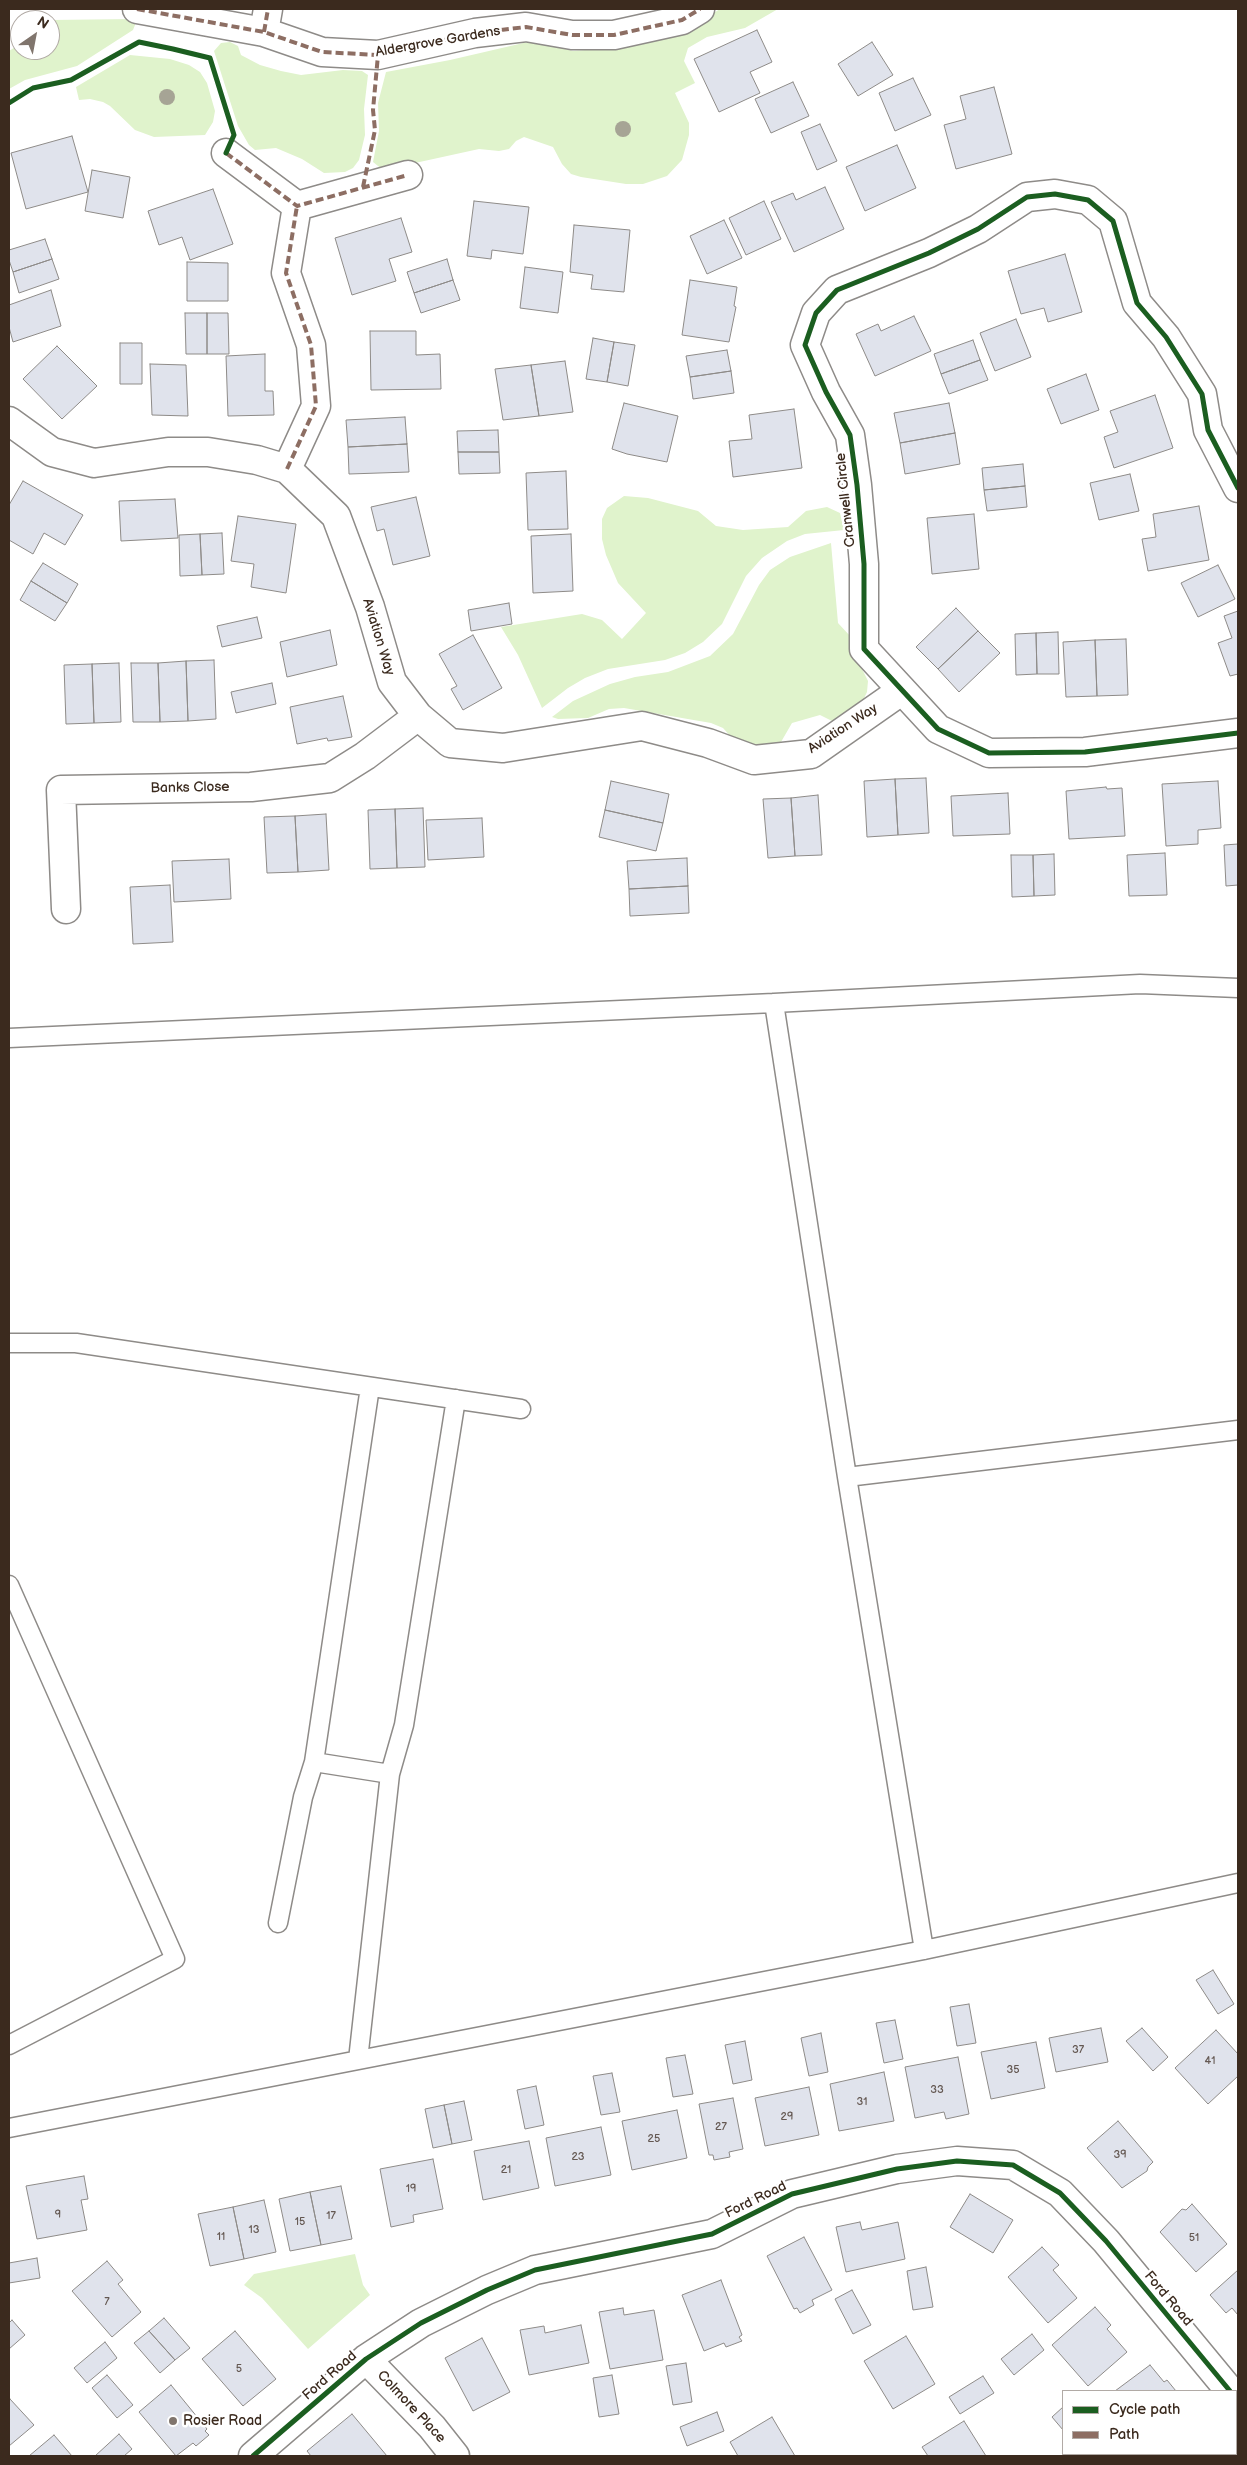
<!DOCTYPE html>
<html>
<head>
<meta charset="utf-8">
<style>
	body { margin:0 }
	#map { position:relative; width:1247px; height:2465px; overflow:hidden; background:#fff; font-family:"Balsamiq Sans",sans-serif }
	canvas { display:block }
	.frame { position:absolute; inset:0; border:10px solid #3b2a1e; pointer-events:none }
	.legend { position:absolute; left:1062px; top:2390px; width:175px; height:65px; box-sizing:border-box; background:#fff; border:1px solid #b1aaa5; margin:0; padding:6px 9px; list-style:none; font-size:15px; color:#3b2a1e }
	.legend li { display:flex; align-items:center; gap:10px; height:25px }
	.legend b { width:25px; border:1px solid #b1aaa5 }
	.north { position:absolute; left:10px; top:10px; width:50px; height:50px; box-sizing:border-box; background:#fff; border:1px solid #b1aaa5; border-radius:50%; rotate:33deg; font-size:14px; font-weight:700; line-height:20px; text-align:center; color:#3b2a1e }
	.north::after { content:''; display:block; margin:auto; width:18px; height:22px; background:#80756d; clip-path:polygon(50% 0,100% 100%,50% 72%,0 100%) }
</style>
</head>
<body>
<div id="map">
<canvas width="1247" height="2465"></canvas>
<div class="frame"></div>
<ul class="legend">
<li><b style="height:6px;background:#1b5e20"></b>Cycle path</li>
<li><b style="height:6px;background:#8d6e63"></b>Path</li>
</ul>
<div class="north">N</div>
</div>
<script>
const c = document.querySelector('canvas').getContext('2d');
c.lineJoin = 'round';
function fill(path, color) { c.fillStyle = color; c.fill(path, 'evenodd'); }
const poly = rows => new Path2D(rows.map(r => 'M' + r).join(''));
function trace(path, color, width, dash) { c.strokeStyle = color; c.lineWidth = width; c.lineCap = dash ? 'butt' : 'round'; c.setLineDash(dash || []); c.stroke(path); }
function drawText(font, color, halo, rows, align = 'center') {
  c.font = font + ' "Balsamiq Sans",sans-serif'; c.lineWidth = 5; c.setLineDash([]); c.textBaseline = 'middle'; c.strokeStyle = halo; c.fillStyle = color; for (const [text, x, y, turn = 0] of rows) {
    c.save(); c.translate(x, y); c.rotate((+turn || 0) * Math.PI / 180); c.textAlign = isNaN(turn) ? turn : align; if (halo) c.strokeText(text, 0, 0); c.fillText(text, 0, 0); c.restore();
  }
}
const green = poly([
	[720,9,778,9,745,28,707,37,688,48,684,61,695,83,675,93,689,123,689,135,682,160,667,176,643,184,626,184,581,177,571,174,562,164,553,147,524,137,516,141,509,149,499,151,479,149,383,170,373,162,379,131,378,103,386,72,450,60,532,41,573,51,622,47,704,19],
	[134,19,135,25,133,30,77,66,25,80,9,89,9,51,20,44,20,50,50,50,50,20],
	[230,42,238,46,241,55,260,65,281,71,301,75,343,70,362,71,368,75,364,109,365,135,359,160,353,168,345,172,324,173,302,159,276,148,255,150,249,145,238,126,214,51,221,43],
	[130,55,170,59,189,65,200,72,207,83,215,111,213,122,205,135,154,137,135,130,110,106,103,102,90,99,79,100,76,87],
	[624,496,648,498,698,511,716,526,743,530,788,527,806,511,827,507,840,513,844,530,805,534,787,541,762,558,746,576,722,624,703,642,685,653,665,660,608,669,585,678,568,688,542,708,518,655,501,627,582,614,602,620,622,639,646,613,618,583,606,555,602,539,602,519,607,508],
	[831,543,838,623,851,637,856,657,868,681,867,692,858,711,836,723,820,715,792,723,781,742,754,747,732,738,723,728,711,723,624,708,609,709,588,718,558,719,552,717,573,701,610,684,635,677,668,672,710,656,733,634,759,585,770,570,790,557],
	[355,2254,363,2285,370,2295,308,2349,262,2298,244,2285,254,2274]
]);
const building = poly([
	[757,30,772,62,750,72,760,93,719,112,694,59,757,30],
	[872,42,893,75,858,96,838,64,872,42],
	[913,78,931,115,895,131,879,93,913,78],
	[793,82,809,116,771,133,755,99,793,82],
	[994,87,1012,154,956,169,944,125,966,119,960,96,994,87],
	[820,124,837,161,817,170,801,132,820,124],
	[72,136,88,192,26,209,11,153,72,136],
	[897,145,916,188,865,211,846,167,897,145],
	[92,170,130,177,123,218,85,211,92,170],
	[825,187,844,229,794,252,771,202,793,193,796,200,825,187],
	[213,189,233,244,190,260,182,237,159,245,148,211,213,189],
	[474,201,529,207,523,254,492,250,491,259,467,256,474,201],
	[764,201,781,239,746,255,729,218,764,201],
	[401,218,412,252,389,259,396,281,352,295,335,238,401,218],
	[724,220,742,258,707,274,690,236,724,220],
	[574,225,630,230,624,292,591,289,593,275,570,272,574,225],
	[45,239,52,259,13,272,9,260,9,250,45,239],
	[1065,254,1082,312,1048,322,1044,308,1021,314,1008,271,1065,254],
	[52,259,59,279,19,293,13,272,52,259],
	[447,259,453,280,414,293,407,272,447,259],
	[187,262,228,263,228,301,187,301,187,262],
	[525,267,563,272,558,313,520,308,525,267],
	[453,280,460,300,421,313,414,293,453,280],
	[690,280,737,287,734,306,736,307,729,342,682,335,690,280],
	[51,290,61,326,13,342,9,327,9,305,51,290],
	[185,313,207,313,207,354,186,354,185,313],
	[207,313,228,313,229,354,207,354,207,313],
	[914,316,931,351,875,376,856,334,878,324,881,331,914,316],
	[1016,319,1031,357,995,371,980,333,1016,319],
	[370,331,416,331,416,355,440,354,441,389,371,390,370,331],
	[593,338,614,342,607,382,586,379,593,338],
	[973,340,980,360,941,374,934,354,973,340],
	[614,342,635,345,628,386,607,382,614,342],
	[120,343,142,343,142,384,120,384,120,343],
	[57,346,97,386,62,419,23,379,57,346],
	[727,350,731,371,690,377,686,356,727,350],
	[265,354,265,391,273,391,274,415,228,416,226,356,265,354],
	[980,360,988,380,949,394,941,374,980,360],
	[565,361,573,412,539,416,531,365,565,361],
	[150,364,186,365,188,416,152,415,150,364],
	[531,365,539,416,503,420,495,369,531,365],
	[731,371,734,393,693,399,690,377,731,371],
	[1086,374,1099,410,1061,424,1047,389,1086,374],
	[1155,395,1173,448,1114,468,1104,437,1118,432,1110,411,1155,395],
	[624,403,678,416,667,462,627,454,612,449,624,403],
	[949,403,955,433,900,443,894,413,949,403],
	[794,409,802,468,733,477,729,441,752,439,749,415,794,409],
	[405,417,407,444,348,447,346,420,405,417],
	[498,430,499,452,458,452,457,431,498,430],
	[955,433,960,464,905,474,900,443,955,433],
	[407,444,409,472,349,474,348,447,407,444],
	[458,452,499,452,500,473,459,474,458,452],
	[1023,464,1025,486,984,490,982,468,1023,464],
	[566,471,568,529,528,530,526,473,566,471],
	[1130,474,1139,511,1099,520,1090,483,1130,474],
	[23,481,83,515,65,545,44,533,33,554,9,540,9,505,23,481],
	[1025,486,1027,507,987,511,984,490,1025,486],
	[416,497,430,556,393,565,384,529,377,531,371,507,416,497],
	[175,499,178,538,121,541,119,501,175,499],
	[1199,506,1209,560,1148,571,1142,539,1156,537,1153,514,1199,506],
	[974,514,979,569,932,574,927,518,974,514],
	[238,516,296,524,286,593,251,587,254,564,231,561,238,516],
	[222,533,224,574,202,575,200,534,222,533],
	[200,534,202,575,180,576,179,535,200,534],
	[571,534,573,591,533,593,531,536,571,534],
	[43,563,78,584,67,603,31,581,43,563],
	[1218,565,1235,599,1198,617,1181,583,1218,565],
	[31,581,67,603,55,621,20,600,31,581],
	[509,603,512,624,471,631,468,610,509,603],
	[956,608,978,631,938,669,916,647,956,608],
	[1238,611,1238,674,1230,676,1218,643,1232,638,1224,616,1238,611],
	[257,617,262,638,222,647,217,626,257,617],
	[330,630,337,665,287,677,280,642,330,630],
	[978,631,1000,653,959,692,938,669,978,631],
	[1058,632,1059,674,1037,674,1036,633,1058,632],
	[1036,633,1037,674,1016,675,1015,634,1036,633],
	[473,635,502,688,463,710,451,689,457,686,439,654,473,635],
	[1126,639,1128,695,1097,696,1095,640,1126,639],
	[1095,640,1097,696,1066,697,1063,642,1095,640],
	[214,660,216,719,188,721,186,661,214,660],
	[186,661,188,721,160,722,158,663,186,661],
	[119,663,121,722,94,723,92,664,119,663],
	[131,663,158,663,160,722,133,722,131,663],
	[92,664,94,723,66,724,64,665,92,664],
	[272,683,276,704,236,713,231,692,272,683],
	[343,696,352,737,328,741,327,738,297,744,290,707,343,696],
	[926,778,929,833,898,835,895,779,926,778],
	[895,779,898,835,867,837,864,781,895,779],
	[611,781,669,794,663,823,605,810,611,781],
	[1218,781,1221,828,1198,830,1198,844,1166,846,1162,784,1218,781],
	[1106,787,1107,789,1122,788,1125,836,1069,839,1066,791,1106,787],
	[1008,793,1010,834,953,836,951,796,1008,793],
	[818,795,822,855,795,856,791,798,818,795],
	[791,798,795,856,768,858,763,799,791,798],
	[423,808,425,867,397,868,395,809,423,808],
	[395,809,397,868,370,869,368,810,395,809],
	[605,810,663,823,656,851,599,837,605,810],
	[326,814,329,870,298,872,295,816,326,814],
	[295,816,298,872,267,873,264,817,295,816],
	[482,818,484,857,428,860,426,820,482,818],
	[1238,844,1238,885,1226,886,1224,845,1238,844],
	[1165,853,1167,895,1129,896,1127,855,1165,853],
	[1054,854,1055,895,1034,896,1033,855,1054,854],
	[1011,855,1033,855,1034,896,1012,897,1011,855],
	[687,858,688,886,629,889,627,861,687,858],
	[229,859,231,899,174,902,172,861,229,859],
	[170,885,173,942,133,944,130,887,170,885],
	[688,886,689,913,630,916,629,889,688,886],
	[1213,1970,1234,2004,1218,2014,1196,1980,1213,1970],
	[969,2004,976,2043,957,2046,950,2007,969,2004],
	[895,2020,903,2059,884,2063,876,2023,895,2020],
	[1101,2028,1108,2062,1056,2072,1049,2038,1101,2028],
	[1142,2028,1168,2057,1153,2071,1126,2041,1142,2028],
	[1216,2030,1238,2054,1238,2076,1208,2104,1175,2068,1216,2030],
	[821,2033,828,2072,809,2076,801,2038,821,2033],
	[745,2041,752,2080,733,2084,725,2045,745,2041],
	[1036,2042,1045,2088,991,2099,981,2052,1036,2042],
	[685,2055,693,2094,673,2097,666,2058,685,2055],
	[958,2057,969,2114,946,2119,944,2112,915,2118,905,2067,958,2057],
	[884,2072,894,2121,839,2131,830,2084,884,2072],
	[612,2073,620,2112,601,2115,593,2076,612,2073],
	[536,2086,544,2125,525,2129,517,2090,536,2086],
	[809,2087,819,2135,765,2146,755,2098,809,2087],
	[733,2098,743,2149,729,2152,730,2157,714,2160,713,2155,709,2155,699,2104,733,2098],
	[464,2101,472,2140,452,2144,444,2105,464,2101],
	[444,2105,452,2144,433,2148,425,2109,444,2105],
	[677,2110,687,2158,632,2170,622,2121,677,2110],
	[1118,2121,1153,2162,1148,2167,1147,2171,1122,2188,1087,2148,1118,2121],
	[601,2127,611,2175,555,2186,546,2138,601,2127],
	[529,2141,539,2188,483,2200,474,2151,529,2141],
	[433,2159,443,2209,413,2215,414,2222,391,2227,380,2169,433,2159],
	[84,2176,88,2199,81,2200,87,2230,37,2239,26,2186,84,2176],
	[341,2186,352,2239,321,2245,310,2192,341,2186],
	[310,2192,321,2245,290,2251,279,2199,310,2192],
	[970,2194,1013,2220,993,2253,950,2227,970,2194],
	[264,2200,276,2252,244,2259,233,2207,264,2200],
	[1192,2204,1227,2244,1196,2272,1160,2232,1182,2209,1186,2210,1192,2204],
	[233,2207,244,2259,210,2266,198,2214,233,2207],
	[860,2222,862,2230,898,2222,905,2259,846,2272,836,2227,860,2222],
	[804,2237,832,2290,812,2300,814,2305,800,2313,797,2308,794,2309,767,2256,804,2237],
	[1042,2247,1059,2265,1053,2270,1077,2298,1048,2323,1008,2277,1042,2247],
	[37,2258,40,2278,9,2283,9,2263,37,2258],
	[107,2261,123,2280,118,2284,141,2312,112,2337,72,2291,107,2261],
	[926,2267,933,2307,913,2310,907,2271,926,2267],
	[1238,2270,1238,2315,1232,2308,1226,2313,1210,2295,1238,2270],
	[721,2280,742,2335,739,2337,742,2341,726,2347,724,2343,704,2351,682,2295,721,2280],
	[852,2290,871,2325,853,2334,835,2299,852,2290],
	[1095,2307,1111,2325,1107,2329,1127,2352,1088,2386,1052,2345,1095,2307],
	[623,2308,624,2315,654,2310,663,2360,610,2369,599,2312,623,2308],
	[164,2318,190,2348,175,2360,149,2331,164,2318],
	[12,2320,25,2335,9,2349,9,2323,12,2320],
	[581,2325,589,2363,529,2375,520,2330,544,2326,545,2333,581,2325],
	[149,2331,175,2360,160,2373,134,2343,149,2331],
	[235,2331,276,2379,243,2406,202,2359,235,2331],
	[1032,2334,1044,2350,1014,2375,1001,2359,1032,2334],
	[906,2336,935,2384,893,2409,864,2361,906,2336],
	[482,2338,510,2392,473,2411,445,2358,482,2338],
	[105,2342,117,2358,87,2383,74,2368,105,2342],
	[686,2363,692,2402,673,2405,666,2366,686,2363],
	[1150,2365,1164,2382,1167,2380,1176,2391,1115,2391,1150,2365],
	[107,2375,133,2405,117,2418,92,2388,107,2375],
	[612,2375,619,2414,599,2417,593,2378,612,2375],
	[983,2376,994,2393,960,2414,949,2397,983,2376],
	[171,2385,207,2429,205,2431,209,2435,196,2446,193,2443,176,2456,139,2412,171,2385],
	[10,2399,34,2425,9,2446,9,2400,10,2399],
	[1063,2407,1063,2430,1052,2417,1063,2407],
	[717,2412,724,2431,687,2446,680,2427,717,2412],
	[352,2414,387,2456,311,2456,307,2451,352,2414],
	[772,2417,795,2456,738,2456,730,2442,772,2417],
	[964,2421,986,2456,928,2456,922,2447,964,2421],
	[119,2434,132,2449,124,2456,95,2456,119,2434],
	[54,2435,72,2456,29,2456,54,2435],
	[1102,2454,1129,2454,1131,2456,1099,2456,1102,2454]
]);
const service = poly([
	[774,1003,847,1477,924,1950],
	[9,1038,774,1003,1140,984,1238,988],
	[9,1343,76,1343,521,1409],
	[847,1477,1238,1430],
	[9,1585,175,1959,9,2045],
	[314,1762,390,1774],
	[278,1923,303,1797,314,1762,370,1387],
	[358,2060,390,1774,404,1725,456,1399],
	[9,2128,924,1950,1238,1883]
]);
const minor = poly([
	[137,9,264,32,322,52,378,55,475,33,526,27,572,35,614,35,682,20,700,9],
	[264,32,268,9],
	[226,153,297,206,408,175],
	[9,421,52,452,94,463,168,452,208,452,257,460,287,469,336,516,370,607,392,682,418,716,450,743,503,748,642,726,708,743,754,760,811,754,901,691],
	[287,469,316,406,311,345,286,273,297,206],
	[1238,488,1208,430,1202,394,1166,337,1137,303,1113,221,1088,200,1055,194,1027,197,978,229,929,253,837,290,816,313,805,345,826,392,850,435,857,485,864,564,864,649,938,729,989,753,1085,752,1238,733],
	[66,909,61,790,251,787,330,778,365,756,418,716],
	[366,2359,432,2427,455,2456],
	[253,2456,366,2359,421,2323,487,2290,535,2270,712,2234,792,2194,897,2169,957,2161,1013,2165,1060,2193,1106,2241,1230,2391]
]);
const quiet = poly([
	[137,9,264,32,322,52,378,55,475,33,526,27,572,35,614,35,682,20,700,9],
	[264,32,268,9],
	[226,153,297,206,408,175],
	[363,187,375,130,373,110,378,55],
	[287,469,316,406,311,345,286,273,297,206]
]);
const cycleway = poly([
	[9,103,33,88,71,80,139,42,173,49,210,58,234,135,226,153],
	[1238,488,1208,430,1202,394,1166,337,1137,303,1113,221,1088,200,1055,194,1027,197,978,229,929,253,837,290,816,313,805,345,826,392,850,435,857,485,864,564,864,649,938,729,989,753,1085,752,1238,733],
	[253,2456,366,2359,421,2323,487,2290,535,2270,712,2234,792,2194,897,2169,957,2161,1013,2165,1060,2193,1106,2241,1230,2391]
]);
const trees = [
	[167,97],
	[623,129]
];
const markers = [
	[173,2421,5,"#80756d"]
];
const numberNames = [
	["37",1078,2050],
	["41",1210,2061],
	["35",1013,2070],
	["33",937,2090],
	["31",862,2102],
	["29",787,2117],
	["27",721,2127],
	["25",654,2139],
	["39",1120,2155],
	["23",578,2157],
	["21",506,2170],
	["19",411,2189],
	["9",58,2215],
	["17",331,2216],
	["15",300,2222],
	["13",254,2230],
	["11",221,2237],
	["51",1194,2238],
	["7",107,2302],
	["5",239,2369]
];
const streetNames = [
	["Aldergrove Gardens",438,42,-10],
	["Cranwell Circle",846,500,-96],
	["Aviation Way",378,637,73],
	["Aviation Way",843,729,-33],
	["Banks Close",190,788,-1],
	["Ford Road",756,2200,-26],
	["Ford Road",1168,2299,50],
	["Ford Road",330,2376,-41],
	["Colmore Place",411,2407,47]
];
const poiNames = [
	["Rosier Road",183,2421]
];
fill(green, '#e0f3cc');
fill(building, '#e0e3ec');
trace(building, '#8e8b88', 1);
trace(service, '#8e8b88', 21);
trace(minor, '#8e8b88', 31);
trace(service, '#fff', 18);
trace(minor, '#fff', 28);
trace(quiet, '#8d6e63', 4, [8, 4]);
trace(cycleway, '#1b5e20', 5);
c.fillStyle = '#a6a495';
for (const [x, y] of trees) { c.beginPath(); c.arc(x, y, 8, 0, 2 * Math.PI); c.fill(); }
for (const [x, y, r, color] of markers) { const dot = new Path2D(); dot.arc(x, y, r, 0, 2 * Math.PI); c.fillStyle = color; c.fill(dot); trace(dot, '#fff', 2); }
drawText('11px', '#645852', null, numberNames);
drawText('14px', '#3b2a1e', '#fff', streetNames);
drawText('14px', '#3b2a1e', '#fff', poiNames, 'left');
</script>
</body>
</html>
